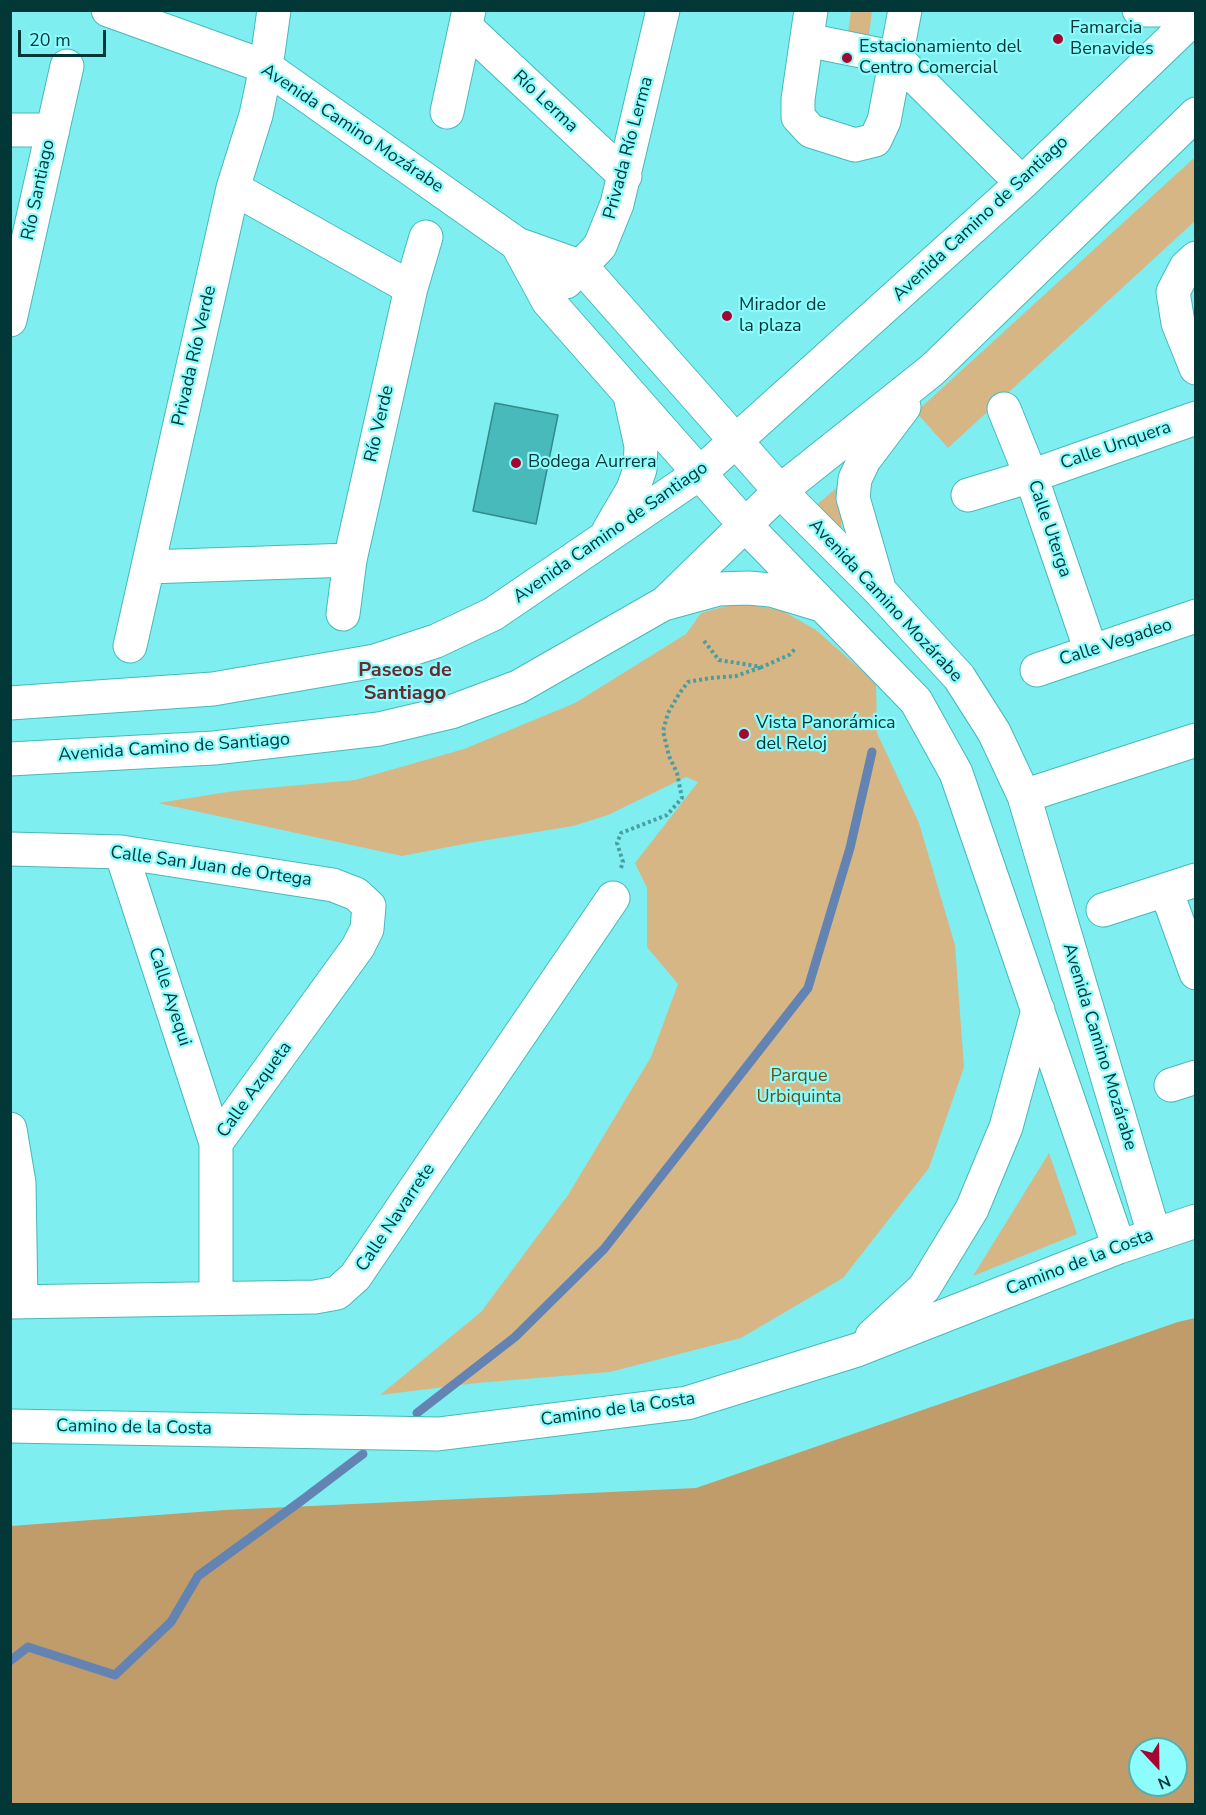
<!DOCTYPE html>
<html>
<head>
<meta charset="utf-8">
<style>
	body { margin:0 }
	#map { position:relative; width:1206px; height:1815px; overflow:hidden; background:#7feef0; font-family:"Nunito Sans",sans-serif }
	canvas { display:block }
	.frame { position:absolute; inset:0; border:12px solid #023738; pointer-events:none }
	.north { position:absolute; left:1128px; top:1737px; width:60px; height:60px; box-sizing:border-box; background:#8dfcfd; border:2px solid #55adae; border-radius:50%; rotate:158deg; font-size:16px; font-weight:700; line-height:24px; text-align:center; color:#023738 }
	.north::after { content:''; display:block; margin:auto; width:21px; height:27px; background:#a40631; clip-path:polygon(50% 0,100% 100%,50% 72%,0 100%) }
	.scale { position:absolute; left:18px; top:30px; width:88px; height:27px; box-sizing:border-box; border:3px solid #023738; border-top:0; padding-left:8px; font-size:18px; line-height:21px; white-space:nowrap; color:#023738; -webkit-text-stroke:4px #8dfcfd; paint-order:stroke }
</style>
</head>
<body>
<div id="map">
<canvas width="1206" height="1815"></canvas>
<div class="frame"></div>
<div class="north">N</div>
<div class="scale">20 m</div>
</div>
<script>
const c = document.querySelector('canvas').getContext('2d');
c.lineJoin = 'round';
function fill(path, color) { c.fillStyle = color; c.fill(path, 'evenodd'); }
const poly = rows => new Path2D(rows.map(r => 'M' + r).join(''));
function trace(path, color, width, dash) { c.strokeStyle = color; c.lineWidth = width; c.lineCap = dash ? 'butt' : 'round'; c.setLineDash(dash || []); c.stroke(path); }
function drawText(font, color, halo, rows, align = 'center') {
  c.font = font + ' "Nunito Sans",sans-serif'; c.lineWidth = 4.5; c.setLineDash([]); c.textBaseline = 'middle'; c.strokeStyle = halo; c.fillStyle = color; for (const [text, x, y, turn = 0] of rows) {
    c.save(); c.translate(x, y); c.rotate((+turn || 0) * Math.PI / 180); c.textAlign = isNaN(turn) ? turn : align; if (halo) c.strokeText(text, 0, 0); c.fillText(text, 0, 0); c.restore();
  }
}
const green = poly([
	[851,11,872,11,868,43,847,40],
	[1195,157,1195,221,948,448,916,412],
	[841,484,840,506,842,531,814,507],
	[740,602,783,611,816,630,876,683,877,733,919,823,955,945,964,1067,929,1168,843,1278,741,1338,610,1372,477,1383,380,1395,481,1312,568,1195,651,1057,678,984,647,947,647,888,635,863,698,782,686,777,608,815,573,826,469,843,402,856,158,803,234,791,355,780,464,749,575,703,686,634,701,613],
	[1049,1153,1077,1234,973,1276]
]);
const forest = poly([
	[1195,1318,1195,1804,11,1804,11,1526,225,1510,696,1488,1178,1322],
	[1140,1749,1176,1749,1176,1785,1140,1785]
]);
const stream = poly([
	[417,1413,515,1337,604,1249,808,988,850,848,872,752],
	[10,1661,28,1647,115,1675,171,1622,198,1576,301,1501,363,1454]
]);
const building = poly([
	[495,403,558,415,536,524,473,511,495,403]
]);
const path = poly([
	[704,641,719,660,762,667,789,655,796,648],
	[621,868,623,862,617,843,621,833,667,815,682,798,677,773,669,756,663,731,668,713,679,694,688,682,710,678,736,676,762,667]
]);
const minor = poly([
	[108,10,266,67,517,244,582,267,780,491,879,590,959,677,994,732,1024,796,1154,1234],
	[811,10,798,99,798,117,811,131,855,145,875,140,884,121,905,10],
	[1139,10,1161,10],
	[466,27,625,176],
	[807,40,896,58,1022,183],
	[447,112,469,10],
	[10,130,53,130],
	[233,188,411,288],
	[517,244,548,301,745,525,916,701,956,773,1119,1247],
	[1196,258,1186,267,1173,292,1178,323,1196,368],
	[566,282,600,246,617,204,663,10],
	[10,320,67,66],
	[1004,409,1031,476,1091,651],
	[968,495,1031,476,1196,418],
	[609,530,633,489,640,469,641,446,630,396],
	[148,567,350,560],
	[879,588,853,498,855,479,864,460,904,407],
	[667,603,718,589,748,588,771,590,821,605],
	[343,614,350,560,411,288,426,237],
	[130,646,233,188,256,115,266,67,274,10],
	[1037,670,1196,616],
	[10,703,213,689,375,661,436,641,493,614,700,473,1022,183,1196,16],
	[10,759,214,748,379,729,451,712,518,687,665,603,780,491,932,370,1196,114],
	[1024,796,1196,740],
	[10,849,121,852,333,885,356,894,369,906,367,929,358,947,216,1143,216,1298],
	[121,852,216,1143],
	[1166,890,1196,973],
	[1103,910,1196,880],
	[1171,1085,1196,1077],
	[10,1129,19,1183,21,1302],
	[10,1302,315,1297,337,1293,355,1277,613,898],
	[872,1336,924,1288,972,1209,1006,1127,1038,1010],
	[10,1426,438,1434,687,1403,857,1350,1119,1247,1196,1221]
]);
const markers = [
	[1058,39,6,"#a40631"],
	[847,58,6,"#a40631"],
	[727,316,6,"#a40631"],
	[516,463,6,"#a40631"],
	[744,734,6,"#a40631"]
];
const poiNames = [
	["Famarcia",1070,29],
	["Benavides",1070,50],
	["Estacionamiento del",859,48],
	["Centro Comercial",859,69],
	["Mirador de",739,306],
	["la plaza",739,327],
	["Bodega Aurrera",528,463],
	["Vista Panorámica",756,724],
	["del Reloj",756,745]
];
const streetNames = [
	["Río Lerma",545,102,43],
	["Avenida Camino Mozárabe",352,129,34],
	["Privada Río Lerma",629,148,-75],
	["Río Santiago",39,190,-78],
	["Avenida Camino de Santiago",981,219,-43],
	["Privada Río Verde",195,356,-77],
	["Río Verde",380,424,-77],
	["Calle Unquera",1116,446,-19],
	["Calle Uterga",1049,529,71],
	["Avenida Camino de Santiago",611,533,-35],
	["Avenida Camino Mozárabe",885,601,47],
	["Calle Vegadeo",1116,643,-18],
	["Avenida Camino de Santiago",174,748,-4],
	["Calle San Juan de Ortega",211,867,8],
	["Calle Ayequi",169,997,72],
	["Avenida Camino Mozárabe",1099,1047,73],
	["Calle Azqueta",255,1090,-54],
	["Calle Navarrete",396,1218,-56],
	["Camino de la Costa",1080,1263,-21],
	["Camino de la Costa",618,1410,-8],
	["Camino de la Costa",134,1428,1]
];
const parkNames = [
	["Parque",799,1077],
	["Urbiquinta",799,1098]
];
const neighbourhoodNames = [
	["Paseos de",405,671],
	["Santiago",405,694]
];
fill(green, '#d7b686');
fill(forest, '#bf9c69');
trace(stream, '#6384b2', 9);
fill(building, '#48babc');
trace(building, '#338a8b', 1.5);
trace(minor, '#46b9bb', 35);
trace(path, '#499ea0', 4, [3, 3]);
trace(minor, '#fff', 33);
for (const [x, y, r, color] of markers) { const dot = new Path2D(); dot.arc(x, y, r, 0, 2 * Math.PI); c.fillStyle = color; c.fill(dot); trace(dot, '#8dfcfd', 2); }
drawText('18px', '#023738', '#8dfcfd', poiNames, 'left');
drawText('18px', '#023738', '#8dfcfd', streetNames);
drawText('18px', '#704d0d', '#8dfcfd', parkNames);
drawText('bold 20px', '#6e282f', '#8dfcfd', neighbourhoodNames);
</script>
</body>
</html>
